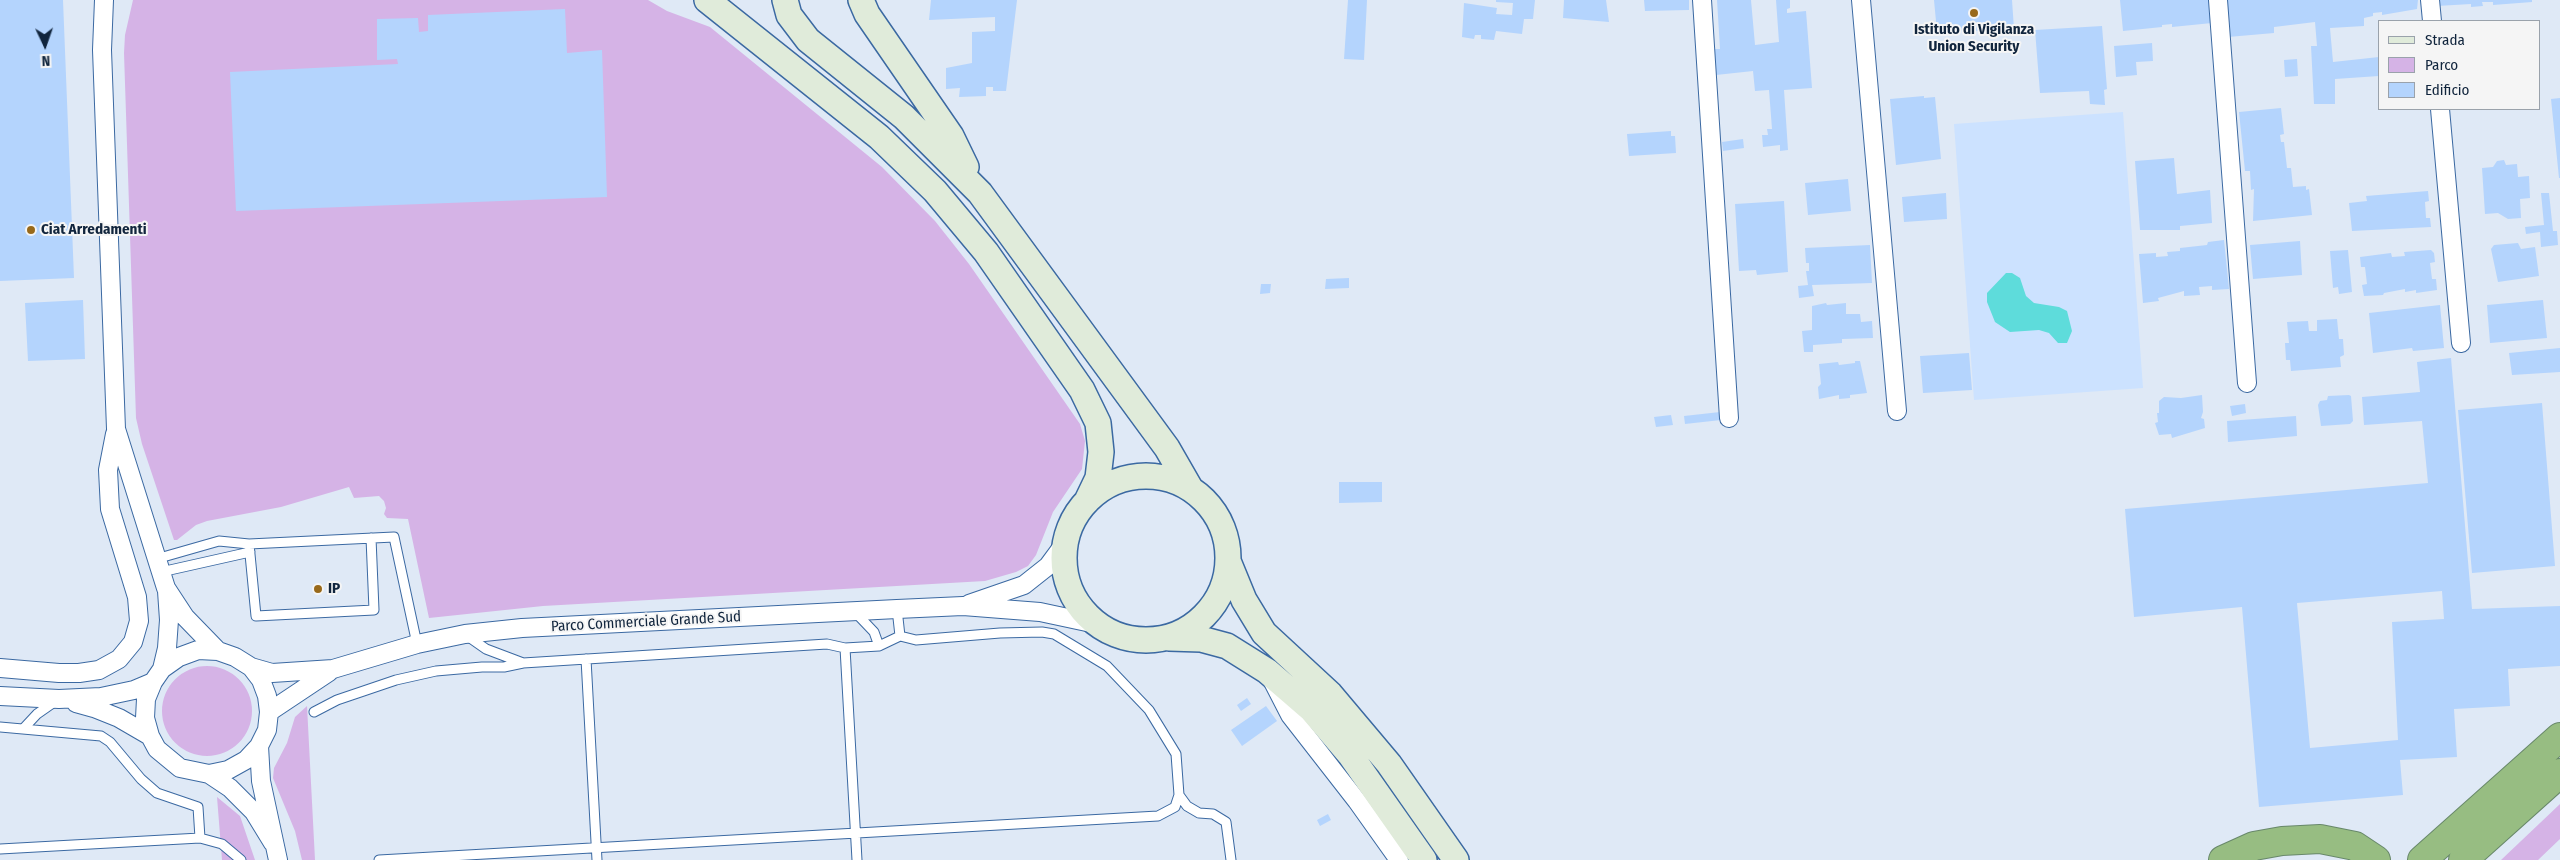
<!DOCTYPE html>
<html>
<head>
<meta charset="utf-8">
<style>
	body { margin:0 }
	#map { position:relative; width:2560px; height:860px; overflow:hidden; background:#dfe9f6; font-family:"Fira Sans Condensed",sans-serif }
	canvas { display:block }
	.legend { position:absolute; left:2378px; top:20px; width:162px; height:90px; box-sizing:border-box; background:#f5f5f5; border:1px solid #9aa2ab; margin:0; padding:6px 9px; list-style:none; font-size:15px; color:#11253d }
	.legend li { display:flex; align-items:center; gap:10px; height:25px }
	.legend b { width:25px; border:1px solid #9aa2ab }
	.north { position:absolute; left:20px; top:20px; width:50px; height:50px; -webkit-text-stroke:4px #f5f5f5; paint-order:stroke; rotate:177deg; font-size:14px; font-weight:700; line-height:20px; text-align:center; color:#11253d }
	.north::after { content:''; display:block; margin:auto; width:18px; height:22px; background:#11253d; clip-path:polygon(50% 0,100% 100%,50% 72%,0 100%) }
</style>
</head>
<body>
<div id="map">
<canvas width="2560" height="860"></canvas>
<ul class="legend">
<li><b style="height:6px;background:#e0ebda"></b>Strada</li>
<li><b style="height:14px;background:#d5b3e6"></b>Parco</li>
<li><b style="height:14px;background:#b4d4fd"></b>Edificio</li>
</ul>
<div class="north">N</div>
</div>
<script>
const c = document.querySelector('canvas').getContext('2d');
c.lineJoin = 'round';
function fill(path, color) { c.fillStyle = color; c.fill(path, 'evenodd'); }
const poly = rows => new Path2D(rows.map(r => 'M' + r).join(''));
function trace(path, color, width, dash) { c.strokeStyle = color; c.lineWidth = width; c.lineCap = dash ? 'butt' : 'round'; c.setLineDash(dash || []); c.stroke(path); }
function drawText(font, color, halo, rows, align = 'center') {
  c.font = font + ' "Fira Sans Condensed",sans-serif'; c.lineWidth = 4; c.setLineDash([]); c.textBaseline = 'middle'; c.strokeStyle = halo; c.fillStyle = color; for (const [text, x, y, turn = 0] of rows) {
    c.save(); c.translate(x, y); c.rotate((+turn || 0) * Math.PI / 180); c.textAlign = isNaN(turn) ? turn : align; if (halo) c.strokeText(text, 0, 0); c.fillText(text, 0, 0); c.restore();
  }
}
const built = poly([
	[2123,112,2143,388,1974,400,1954,124]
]);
const green = poly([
	[133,0,648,0,667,11,710,27,882,167,935,221,969,264,1080,424,1085,441,1082,469,1053,512,1036,555,1028,566,1016,572,985,581,543,606,429,618,408,519,387,518,384,514,386,508,384,501,379,496,354,498,349,487,281,507,207,521,196,525,177,540,174,540,142,444,136,418,124,53,125,35],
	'162 711a45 45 0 1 1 90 0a45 45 0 1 1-90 0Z',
	[307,706,315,860,302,860,295,831,273,778,274,768,287,743,295,717],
	[217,797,240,816,255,860,222,860],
	[2560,804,2560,839,2538,860,2501,860]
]);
const water = poly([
	[2006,273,2012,273,2020,278,2026,296,2034,303,2059,307,2067,311,2072,331,2067,343,2058,343,2049,333,2039,330,2010,332,1995,322,1987,302,1987,293]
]);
const building = poly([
	[0,0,63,0,74,278,0,281],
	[931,0,1017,0,1006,91,993,91,993,87,986,87,986,96,959,97,960,88,946,89,946,68,972,63,972,32,995,31,995,17,929,20],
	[1348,0,1367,0,1364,60,1344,59],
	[1496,0,1535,0,1533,19,1524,19,1522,34,1496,31,1494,40,1481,39,1481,35,1475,35,1474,39,1462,37,1464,3,1497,8,1496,14,1512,15,1513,3,1496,2],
	[1564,0,1606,0,1609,22,1563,18],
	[1644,0,1689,0,1689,10,1645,11],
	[1717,0,1751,0,1755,45,1779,42,1776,0,1790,0,1790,8,1787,9,1787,13,1806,11,1812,88,1784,90,1788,150,1780,151,1780,145,1763,147,1762,135,1768,135,1767,129,1772,129,1769,90,1755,91,1753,71,1716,75,1714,49,1720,49],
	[1934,0,2012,0,2014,29,1988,31,1988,27,1981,28,1981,31,1937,32],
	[2120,0,2210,0,2212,23,2172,27,2172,24,2162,25,2162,27,2123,31],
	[2225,0,2418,0,2417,9,2382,15,2382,12,2373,13,2373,16,2364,18,2364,26,2330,28,2333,62,2379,57,2379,76,2335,79,2335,104,2314,104,2311,46,2317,46,2315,22,2274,27,2274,33,2228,37],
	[2437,0,2532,0,2532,2,2493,5,2493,2,2482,2,2483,6,2471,7,2471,4,2437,6],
	[565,9,567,53,602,50,607,197,236,211,230,72,398,64,397,59,377,60,377,19,418,18,419,32,428,31,428,15],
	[2102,26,2107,89,2104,90,2105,105,2090,104,2089,91,2040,93,2035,30],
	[2152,43,2153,61,2136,62,2137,75,2116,77,2114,46],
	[2297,59,2298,76,2285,77,2284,60],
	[1924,96,1924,98,1935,97,1941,159,1896,165,1890,99],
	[2560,98,2560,178,2559,178,2551,99],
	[2281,108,2284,134,2280,135,2281,142,2284,142,2287,168,2291,168,2293,187,2306,186,2306,190,2309,189,2312,215,2253,221,2254,189,2251,190,2250,171,2245,171,2239,112],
	[1671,131,1671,136,1675,136,1676,153,1629,156,1627,134],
	[1743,139,1744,148,1723,151,1722,142],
	[2174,158,2177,194,2210,190,2212,223,2180,226,2180,230,2140,230,2135,161],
	[2504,160,2506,165,2517,164,2518,177,2529,176,2530,198,2520,199,2521,218,2508,219,2498,213,2485,214,2482,168,2493,167,2497,161],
	[1848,179,1851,211,1808,215,1805,183],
	[2428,191,2429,201,2425,202,2426,218,2430,218,2431,227,2352,231,2349,203,2367,201,2366,196],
	[1946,193,1947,219,1904,222,1902,197],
	[2541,193,2549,193,2553,231,2557,231,2558,245,2541,247,2540,232,2526,234,2525,227,2544,225],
	[1784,201,1788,272,1757,275,1756,270,1739,271,1735,204],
	[2224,240,2229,289,2212,290,2212,286,2199,287,2200,295,2184,296,2184,291,2158,298,2159,301,2143,303,2139,254,2156,253,2156,257,2168,256,2167,252,2180,251,2180,248,2207,245,2208,242],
	[2300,241,2302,275,2253,279,2250,245],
	[2518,243,2521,249,2535,247,2539,276,2498,282,2491,249,2494,245],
	[1870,245,1872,283,1812,285,1814,296,1799,298,1798,286,1808,285,1806,271,1809,271,1809,263,1806,263,1805,248],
	[2348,250,2352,292,2339,294,2338,287,2333,288,2330,251],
	[2431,250,2434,253,2435,262,2430,263,2432,279,2436,279,2437,290,2416,293,2416,290,2405,292,2405,289,2384,293,2383,295,2364,296,2362,285,2367,284,2365,267,2361,267,2360,257,2391,253,2392,257,2405,256,2404,252],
	[1349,278,1349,288,1325,289,1326,279],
	[1261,284,1271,284,1270,293,1260,294],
	[83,300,85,359,28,361,25,303],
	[2543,300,2547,338,2490,343,2487,305],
	[1826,303,1827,305,1846,303,1846,314,1860,314,1861,322,1872,321,1873,338,1842,339,1842,343,1813,345,1813,352,1804,352,1802,331,1812,330,1812,306],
	[2440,305,2444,348,2413,351,2412,348,2373,353,2369,313],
	[2337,319,2339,339,2343,339,2344,355,2340,357,2341,367,2291,371,2290,360,2286,360,2285,343,2289,343,2287,322,2308,321,2309,331,2317,331,2317,320],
	[2560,348,2560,372,2512,375,2509,353],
	[1969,353,1972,390,1923,393,1920,356],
	[2451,358,2472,609,2560,606,2560,666,2508,669,2510,706,2454,709,2457,757,2400,760,2403,795,2259,807,2242,607,2134,617,2125,509,2428,483,2422,421,2364,425,2362,397,2420,392,2417,362],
	[2442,591,2444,619,2392,622,2398,740,2310,748,2297,603],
	[1855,361,1860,361,1867,393,1850,395,1850,398,1839,399,1839,395,1819,399,1818,387,1821,384,1819,364,1838,362,1839,365,1855,363],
	[2202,395,2203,412,2201,418,2204,419,2205,428,2172,438,2171,434,2159,435,2155,423,2158,422,2157,413,2159,413,2159,401,2164,397,2181,398],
	[2349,395,2351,396,2353,421,2350,424,2321,426,2318,405,2320,401,2327,400,2328,396],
	[2542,403,2555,566,2472,573,2458,410],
	[2245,404,2246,413,2232,416,2230,406],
	[1720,412,1721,420,1685,424,1684,416],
	[1671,415,1673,425,1656,427,1654,417],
	[2296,416,2297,436,2228,442,2227,421],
	[1339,482,1382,482,1382,502,1339,503],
	[1247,698,1251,704,1241,711,1237,705],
	[1266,706,1277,721,1242,746,1231,730],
	[1328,814,1331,820,1320,826,1317,820]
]);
const lane = poly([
	[249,544,256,616,374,610,371,538],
	[156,559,219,541,249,544,394,537,417,644],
	[161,572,250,552],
	[897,609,900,636],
	[854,611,874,632,879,646],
	[845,648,857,860],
	[586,659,597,860],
	[314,712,337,700,396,680,436,671,482,667,504,667,523,663],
	[0,727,101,736,110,742,141,779,157,793,198,807,200,838],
	[23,729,37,714,57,700],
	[1179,795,1187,806,1199,813,1213,814,1226,822,1231,860],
	[0,849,200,838,222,844,241,860],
	[379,860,1158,816,1175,807,1179,795,1176,754,1149,710,1107,666,1054,634,1042,632,1000,633,916,640,900,636,879,646,845,648,827,644,523,663,486,649,466,635]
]);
const street = poly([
	[104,0,102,50,116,429,166,588,185,617,218,651],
	[1702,0,1729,418],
	[1861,0,1897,411],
	[2218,0,2247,383],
	[2430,0,2432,21],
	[2440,109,2461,343],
	[969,604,1024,585,1048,566,1065,543],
	[251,667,272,673,333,669,417,644,465,634,522,628,897,609,963,606,1040,612,1096,624],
	[0,668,59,673,79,673,99,670,119,659,133,642,139,621,137,597,110,509,108,470,115,434],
	[162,669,167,648,169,620,167,591],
	[1272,680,1290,715,1357,801,1399,860],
	[0,696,59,699,101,697,134,690,153,682],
	[76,703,94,708,119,718,150,736],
	[269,712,329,672],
	[259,746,261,781,278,860],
	[209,774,228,770,246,760,259,746,267,730,269,712,267,696,261,680,251,667,235,657,218,651,198,650,179,657,162,669,153,682,146,699,145,718,150,736,157,749,180,768,209,774,230,788,254,812,273,843]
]);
const secondary = poly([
	[707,0,879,137,935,191,986,252,1082,390,1098,423,1101,452,1098,478,1087,501],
	[785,0,789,15,808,40,904,117,980,193,1167,448,1190,488],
	[861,0,867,14,951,136,966,167],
	'1064 558a82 82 0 1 1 164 0a82 82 0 1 1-164 0Z',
	[1228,561,1244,600,1264,633,1330,694,1389,764,1456,860],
	[1169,638,1201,639,1227,646,1267,671,1311,709,1351,756,1424,860]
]);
const highway = poly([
	[2223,860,2254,846,2282,841,2320,839,2355,846,2376,860],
	[2422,860,2560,737],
	[2463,860,2560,773]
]);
const markers = [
	[1974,13,5,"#98691a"],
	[31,230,5,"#98691a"],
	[318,589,5,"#98691a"]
];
const poiNames = [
	["Istituto di Vigilanza",1974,30,"center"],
	["Union Security",1974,47,"center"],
	["Ciat Arredamenti",41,230],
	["IP",328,589]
];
const streetNames = [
	["Parco Commerciale Grande Sud",646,622,-3]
];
fill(built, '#cce2ff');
fill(green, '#d5b3e6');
fill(water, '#5edcdb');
fill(building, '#b4d4fd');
trace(lane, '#3b69a2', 11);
trace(street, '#3b69a2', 20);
trace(secondary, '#3b69a2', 28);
trace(highway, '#68886a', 30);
trace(lane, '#fff', 9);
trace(street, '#fff', 18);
trace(secondary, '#e0ebda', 25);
trace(highway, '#97bd82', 28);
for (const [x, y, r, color] of markers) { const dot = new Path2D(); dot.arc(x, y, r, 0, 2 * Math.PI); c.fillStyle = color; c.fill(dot); trace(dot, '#f5f5f5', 2); }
drawText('bold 15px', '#11253d', '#f5f5f5', poiNames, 'left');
drawText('15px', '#11253d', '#f5f5f5', streetNames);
</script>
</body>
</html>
